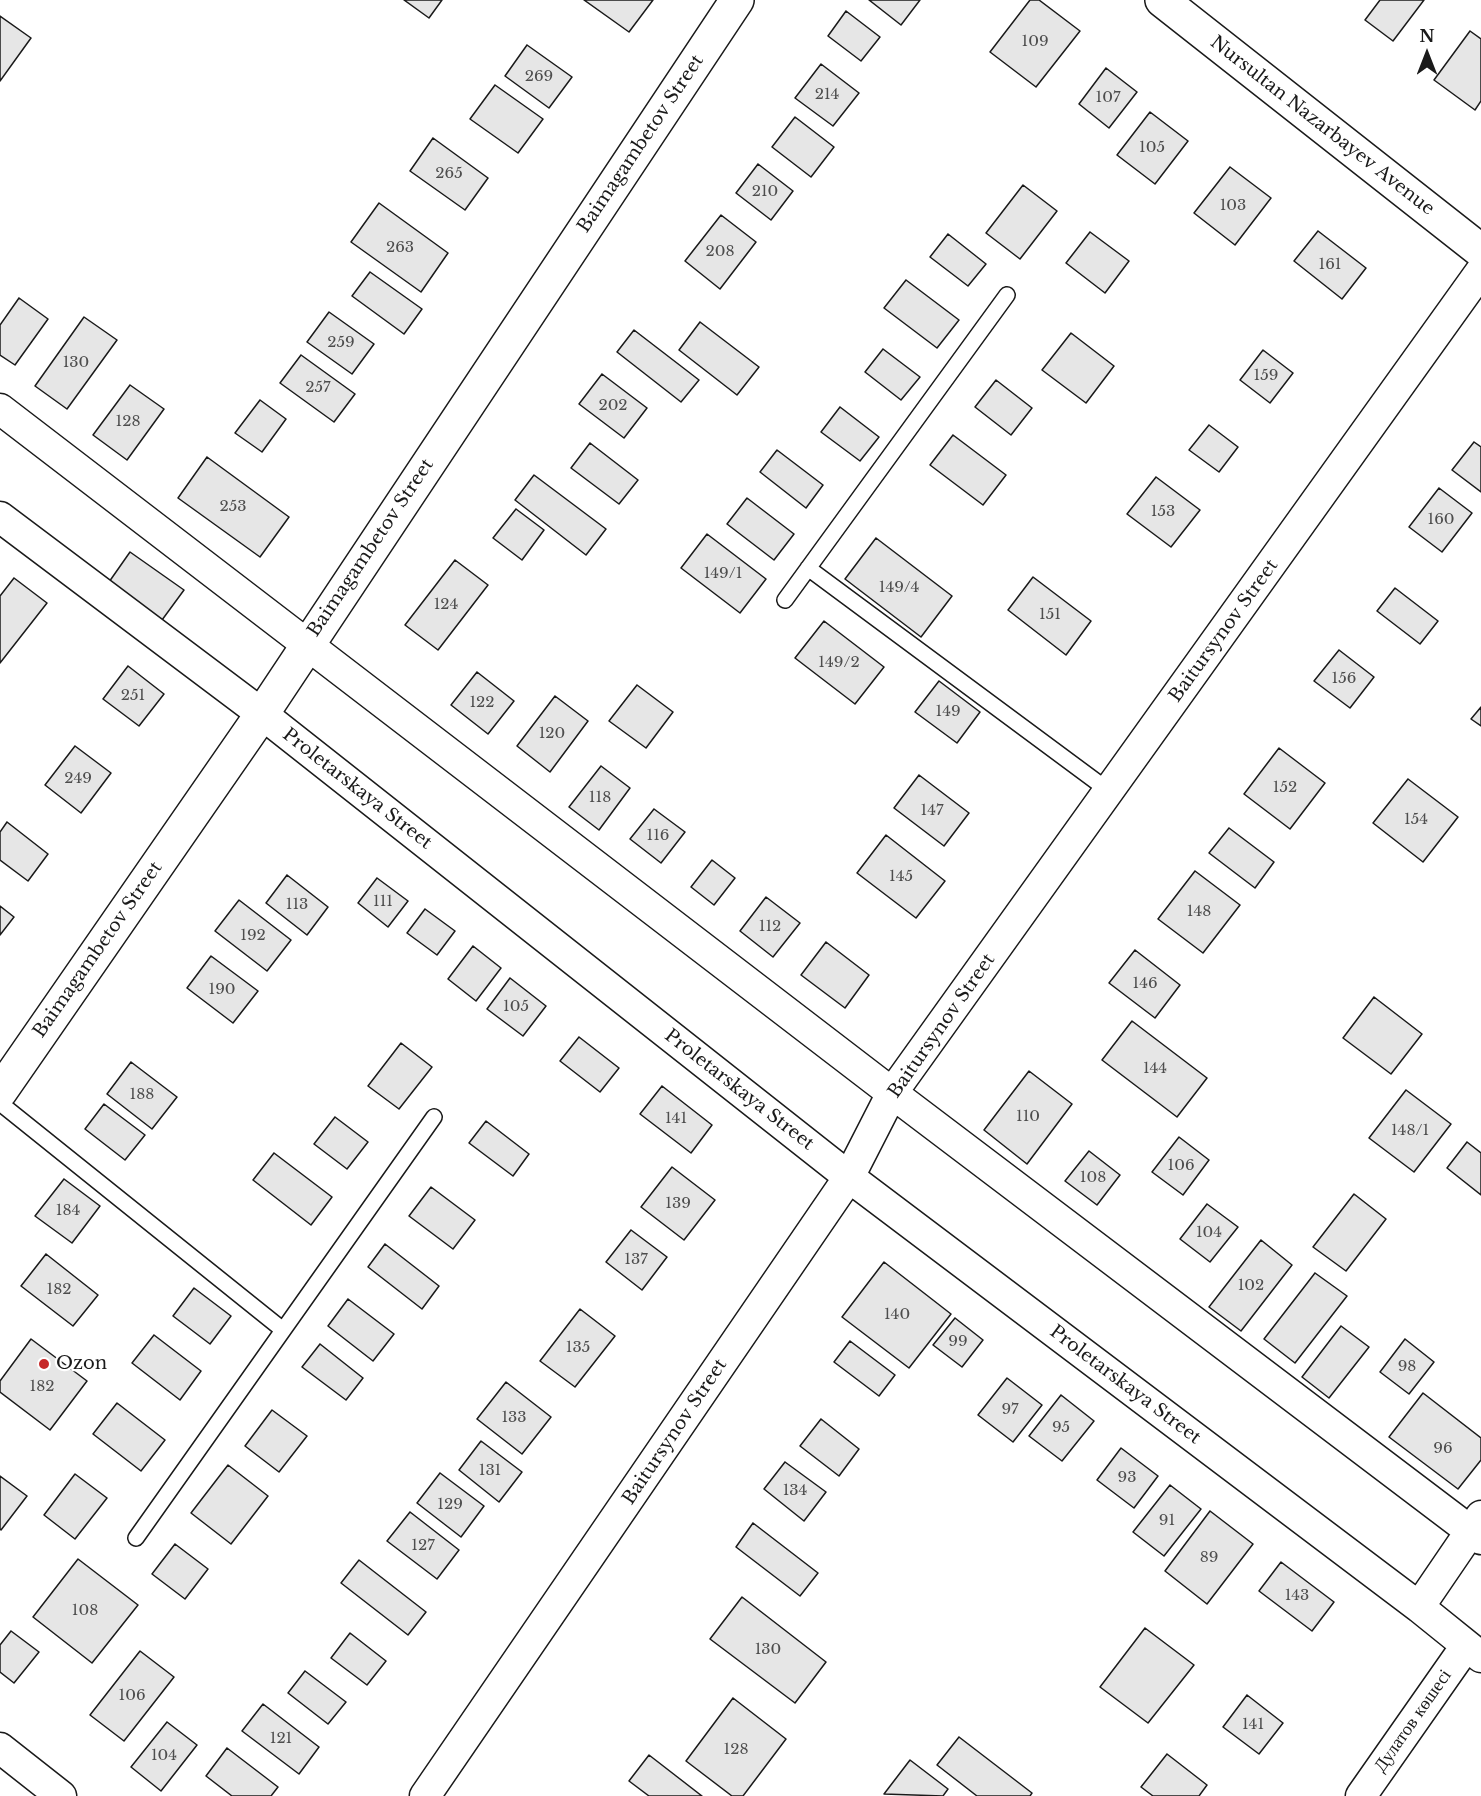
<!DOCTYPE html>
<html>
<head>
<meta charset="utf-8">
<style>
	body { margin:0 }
	#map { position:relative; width:1481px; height:1796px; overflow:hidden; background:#fff; font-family:"Libre Baskerville",serif }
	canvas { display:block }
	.north { position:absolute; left:1397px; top:24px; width:60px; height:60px; -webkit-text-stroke:4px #fff; paint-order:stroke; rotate:0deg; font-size:16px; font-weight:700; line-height:24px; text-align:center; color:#1a1a1a }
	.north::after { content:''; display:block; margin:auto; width:21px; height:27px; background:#1a1a1a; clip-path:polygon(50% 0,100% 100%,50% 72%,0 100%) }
</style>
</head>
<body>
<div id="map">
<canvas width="1481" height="1796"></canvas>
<div class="north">N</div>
</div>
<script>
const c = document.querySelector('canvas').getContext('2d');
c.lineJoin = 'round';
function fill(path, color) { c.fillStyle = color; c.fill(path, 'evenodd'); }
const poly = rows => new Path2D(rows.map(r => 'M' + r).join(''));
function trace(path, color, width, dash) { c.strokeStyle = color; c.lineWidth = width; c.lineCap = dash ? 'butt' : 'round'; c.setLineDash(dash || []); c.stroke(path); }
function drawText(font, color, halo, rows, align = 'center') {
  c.font = font + ' "Libre Baskerville",serif'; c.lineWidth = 4.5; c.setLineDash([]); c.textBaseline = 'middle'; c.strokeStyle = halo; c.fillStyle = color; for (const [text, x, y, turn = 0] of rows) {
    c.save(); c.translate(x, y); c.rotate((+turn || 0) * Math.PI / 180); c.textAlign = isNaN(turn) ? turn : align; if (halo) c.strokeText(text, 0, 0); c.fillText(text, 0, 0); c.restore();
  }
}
const building = poly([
	[404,0,442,0,429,18,404,0],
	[584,0,653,0,629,32,584,0],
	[869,0,920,0,901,25,869,0],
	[1030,0,1039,0,1080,31,1036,87,990,52,1030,0],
	[1380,0,1424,0,1393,41,1365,20,1380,0],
	[846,11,880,37,861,61,828,36,846,11],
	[0,16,31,38,0,81,0,16],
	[1470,31,1481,39,1481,101,1475,110,1434,80,1470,31],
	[527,45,572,77,549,108,505,76,527,45],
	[821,64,859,93,833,126,795,98,821,64],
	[1106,68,1137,92,1109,128,1079,104,1106,68],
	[495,85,543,119,518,153,470,119,495,85],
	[1150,112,1188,141,1155,184,1117,155,1150,112],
	[795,117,834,147,811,177,772,147,795,117],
	[433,138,488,178,465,210,410,171,433,138],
	[758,164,793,191,771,220,736,193,758,164],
	[1230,167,1271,198,1235,245,1194,213,1230,167],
	[1023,185,1057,211,1020,259,986,233,1023,185],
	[379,203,448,253,421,292,351,242,379,203],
	[721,215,756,242,720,289,685,261,721,215],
	[1318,231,1366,268,1342,299,1294,261,1318,231],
	[1090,232,1129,261,1105,293,1066,263,1090,232],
	[948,234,986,264,968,286,930,257,948,234],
	[370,272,422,309,404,334,352,296,370,272],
	[906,280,959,320,937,348,884,308,906,280],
	[19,298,48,319,15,365,0,355,0,325,19,298],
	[329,312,374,344,352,374,307,342,329,312],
	[84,317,117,340,67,409,35,386,84,317],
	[700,322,759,367,737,395,679,350,700,322],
	[634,330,699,380,681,402,617,352,634,330],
	[1071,333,1114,366,1086,403,1042,370,1071,333],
	[883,349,920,377,901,400,865,372,883,349],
	[1263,350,1293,373,1270,403,1240,380,1263,350],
	[301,355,355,394,334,422,280,383,301,355],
	[602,374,647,408,624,438,579,404,602,374],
	[996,380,1032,408,1011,435,975,407,996,380],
	[130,385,164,409,127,460,93,435,130,385],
	[260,400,286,419,262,452,235,433,260,400],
	[840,407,879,437,860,461,821,432,840,407],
	[1209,425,1238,447,1219,472,1189,450,1209,425],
	[953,435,1006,475,983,505,930,465,953,435],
	[1474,442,1481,447,1481,492,1452,470,1474,442],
	[590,443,638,480,619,504,571,468,590,443],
	[777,450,823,485,806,508,760,472,777,450],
	[207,457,289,517,260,557,178,498,207,457],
	[534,475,606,529,586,555,515,500,534,475],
	[1156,477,1200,510,1171,547,1127,514,1156,477],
	[1439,488,1472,513,1442,552,1409,527,1439,488],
	[747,498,794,534,774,560,727,524,747,498],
	[516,509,544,530,522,560,493,538,516,509],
	[707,534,766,579,740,613,681,568,707,534],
	[876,538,952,596,921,637,845,579,876,538],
	[130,552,184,590,162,620,109,582,130,552],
	[455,560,488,585,438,650,405,625,455,560],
	[1033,577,1091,621,1066,655,1008,610,1033,577],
	[14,578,47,603,0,663,0,596,14,578],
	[1395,588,1438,621,1420,644,1377,611,1395,588],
	[824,621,884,667,855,704,795,658,824,621],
	[1339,650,1374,677,1350,708,1314,681,1339,650],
	[128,666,164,694,139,726,103,699,128,666],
	[477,672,514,701,488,734,451,705,477,672],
	[939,681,980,712,957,743,915,712,939,681],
	[637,685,673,712,646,748,609,721,637,685],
	[555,696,588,721,550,772,517,746,555,696],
	[1481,707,1481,726,1471,719,1481,707],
	[75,746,111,773,81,813,45,785,75,746],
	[1279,748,1325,783,1290,829,1244,794,1279,748],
	[601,766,630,788,599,830,569,807,601,766],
	[919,775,969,813,944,846,894,808,919,775],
	[1408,779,1458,817,1423,862,1373,823,1408,779],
	[654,809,685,832,661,863,630,839,654,809],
	[7,822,48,854,28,881,0,860,0,832,7,822],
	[1229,828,1274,862,1255,888,1209,853,1229,828],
	[886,835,945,881,916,918,857,873,886,835],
	[712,860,735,878,714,905,691,887,712,860],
	[1195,871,1240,905,1203,953,1158,919,1195,871],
	[287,875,328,907,307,935,266,903,287,875],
	[377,878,408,901,388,927,358,903,377,878],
	[766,897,800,923,773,957,740,931,766,897],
	[239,900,291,940,267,971,215,931,239,900],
	[0,906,14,917,0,935,0,906],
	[425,909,455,931,437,955,407,933,425,909],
	[826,942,869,975,845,1008,801,975,826,942],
	[473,946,501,968,476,1001,448,979,473,946],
	[1135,950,1180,985,1155,1018,1109,983,1135,950],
	[211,956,258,991,233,1023,187,988,211,956],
	[510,978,546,1006,523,1036,487,1009,510,978],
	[1374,997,1422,1034,1391,1074,1343,1038,1374,997],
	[1132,1021,1207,1078,1177,1117,1102,1060,1132,1021],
	[579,1037,619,1068,600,1092,560,1061,579,1037],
	[401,1043,432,1067,399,1109,368,1086,401,1043],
	[131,1062,177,1097,152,1129,107,1094,131,1062],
	[1029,1071,1072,1104,1027,1164,984,1130,1029,1071],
	[662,1086,712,1125,691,1153,640,1114,662,1086],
	[1406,1090,1451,1124,1414,1172,1369,1138,1406,1090],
	[104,1104,145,1135,125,1160,85,1129,104,1104],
	[335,1117,368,1142,347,1169,314,1144,335,1117],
	[486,1121,529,1154,513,1176,469,1143,486,1121],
	[1179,1137,1209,1160,1183,1195,1152,1172,1179,1137],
	[1467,1142,1481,1153,1481,1195,1447,1168,1467,1142],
	[1089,1151,1120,1175,1097,1205,1065,1181,1089,1151],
	[274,1153,332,1197,311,1225,253,1180,274,1153],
	[672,1167,715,1200,684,1240,641,1207,672,1167],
	[64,1179,100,1206,72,1243,35,1216,64,1179],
	[431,1187,475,1220,453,1249,409,1216,431,1187],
	[1354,1194,1386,1219,1346,1271,1313,1247,1354,1194],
	[1207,1204,1238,1227,1210,1262,1180,1239,1207,1204],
	[631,1230,667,1257,642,1290,606,1262,631,1230],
	[1261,1240,1292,1265,1241,1331,1209,1307,1261,1240],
	[385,1244,439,1286,422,1309,368,1267,385,1244],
	[46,1254,98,1295,73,1326,21,1286,46,1254],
	[884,1262,951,1314,909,1368,842,1317,884,1262],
	[1315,1273,1347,1296,1295,1363,1264,1339,1315,1273],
	[194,1288,231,1316,210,1344,173,1316,194,1288],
	[348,1299,394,1334,373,1361,328,1326,348,1299],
	[580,1309,615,1336,575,1387,540,1361,580,1309],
	[955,1318,983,1340,962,1367,933,1345,955,1318],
	[1341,1326,1369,1347,1329,1398,1302,1377,1341,1326],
	[154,1335,201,1371,180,1400,132,1363,154,1335],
	[31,1339,87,1381,50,1430,0,1392,0,1381,31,1339],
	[1405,1339,1434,1362,1409,1394,1380,1372,1405,1339],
	[850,1341,895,1375,879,1396,834,1362,850,1341],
	[320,1344,363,1378,346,1400,302,1367,320,1344],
	[1007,1378,1042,1405,1013,1442,978,1415,1007,1378],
	[506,1382,551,1417,522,1454,477,1419,506,1382],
	[1423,1393,1481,1438,1481,1460,1458,1489,1389,1437,1423,1393],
	[1061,1395,1094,1421,1062,1461,1029,1436,1061,1395],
	[117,1403,165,1440,141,1471,93,1434,117,1403],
	[272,1410,307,1436,279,1472,245,1446,272,1410],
	[821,1419,859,1449,839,1476,800,1446,821,1419],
	[481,1441,522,1472,499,1502,459,1470,481,1441],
	[1121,1448,1158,1476,1134,1508,1097,1480,1121,1448],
	[785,1462,826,1492,804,1521,764,1489,785,1462],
	[228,1465,268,1496,231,1544,191,1513,228,1465],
	[440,1473,484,1506,461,1537,417,1503,440,1473],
	[75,1474,107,1498,75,1539,44,1515,75,1474],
	[0,1476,27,1496,1,1530,0,1529,0,1476],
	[1170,1485,1201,1509,1164,1556,1133,1532,1170,1485],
	[1210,1511,1253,1544,1207,1604,1165,1571,1210,1511],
	[410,1512,459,1550,437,1579,387,1541,410,1512],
	[753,1523,818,1573,800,1596,736,1547,753,1523],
	[175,1544,208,1569,185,1599,152,1574,175,1544],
	[78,1559,138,1605,92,1663,33,1617,78,1559],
	[359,1560,426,1612,408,1635,341,1583,359,1560],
	[1281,1562,1334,1602,1312,1631,1259,1591,1281,1562],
	[742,1597,826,1662,795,1703,710,1639,742,1597],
	[1145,1628,1194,1665,1148,1723,1100,1687,1145,1628],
	[11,1631,39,1652,14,1683,0,1672,0,1645,11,1631],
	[350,1633,386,1661,367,1685,331,1658,350,1633],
	[140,1651,174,1677,124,1741,90,1715,140,1651],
	[305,1671,346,1702,328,1724,288,1693,305,1671],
	[1247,1695,1283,1723,1259,1754,1223,1727,1247,1695],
	[733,1698,786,1739,743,1796,732,1796,686,1761,733,1698],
	[263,1704,319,1747,299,1774,242,1731,263,1704],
	[167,1722,197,1745,161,1791,131,1767,167,1722],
	[959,1737,1032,1793,1030,1796,977,1796,937,1765,959,1737],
	[227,1748,278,1787,271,1796,232,1796,206,1776,227,1748],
	[1167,1754,1207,1785,1199,1796,1153,1796,1141,1787,1167,1754],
	[649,1755,702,1796,649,1796,629,1781,649,1755],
	[910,1760,948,1789,943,1796,884,1794,910,1760]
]);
const service = poly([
	[808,568,1109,791],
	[785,600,1007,295],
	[0,1103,283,1330],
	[136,1538,434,1117]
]);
const minor = poly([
	[0,409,892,1093,1481,1539],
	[0,517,262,714,849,1177,1419,1607,1481,1657],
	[1419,1607,1481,1516],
	[0,1748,61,1796],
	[425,1796,849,1177,892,1093,1481,271],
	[1361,1796,1466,1646]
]);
const secondary = poly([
	[0,1092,262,714,737,0]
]);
const primary = poly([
	[1162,0,1481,251]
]);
const markers = [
	[44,1364,6,"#c62828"]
];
const numberNames = [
	["109",1035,42],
	["269",539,77],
	["214",827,95],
	["107",1108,98],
	["105",1152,148],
	["265",449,174],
	["210",765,192],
	["103",1233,206],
	["263",400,248],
	["208",720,252],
	["161",1330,265],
	["259",341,343],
	["130",76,363],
	["159",1266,376],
	["257",318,388],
	["202",613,406],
	["128",128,422],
	["253",233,507],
	["153",1163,512],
	["160",1441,520],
	["149/1",723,574],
	["149/4",899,588],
	["124",446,605],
	["151",1050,615],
	["149/2",839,663],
	["156",1344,679],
	["251",133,696],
	["122",482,703],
	["149",948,712],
	["120",552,734],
	["249",78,779],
	["152",1285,788],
	["118",600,798],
	["147",932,811],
	["154",1416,820],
	["116",658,836],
	["145",901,877],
	["111",383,902],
	["113",297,905],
	["148",1199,912],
	["112",770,927],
	["192",253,936],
	["146",1145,984],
	["190",222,990],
	["105",516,1007],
	["144",1155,1069],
	["188",142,1095],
	["110",1028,1117],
	["141",676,1119],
	["148/1",1410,1131],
	["106",1181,1166],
	["108",1093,1178],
	["139",678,1204],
	["184",68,1211],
	["104",1209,1233],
	["137",636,1260],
	["102",1251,1286],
	["182",59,1290],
	["140",897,1315],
	["99",958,1342],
	["135",578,1348],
	["98",1407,1367],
	["182",42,1387],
	["97",1010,1410],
	["133",514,1418],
	["95",1061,1428],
	["96",1443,1449],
	["131",490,1471],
	["93",1127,1478],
	["134",795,1491],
	["129",450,1505],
	["91",1167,1521],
	["127",423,1546],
	["89",1209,1558],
	["143",1297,1596],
	["108",85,1611],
	["130",768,1650],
	["106",132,1696],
	["141",1253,1725],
	["121",281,1739],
	["128",736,1750],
	["104",164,1756]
];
const streetNames = [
	["Nursultan Nazarbayev Avenue",1322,126,38],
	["Baimagambetov Street",641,144,-56],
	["Baimagambetov Street",371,548,-56],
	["Baitursynov Street",1224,631,-54],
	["Proletarskaya Street",357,789,38],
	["Baimagambetov Street",98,950,-55],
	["Baitursynov Street",942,1026,-55],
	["Proletarskaya Street",739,1090,38],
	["Proletarskaya Street",1125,1385,37],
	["Baitursynov Street",675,1432,-56],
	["Дулатов көшесі",1413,1721,-55]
];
const poiNames = [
	["Ozon",56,1364]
];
fill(building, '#e6e6e6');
trace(building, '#1a1a1a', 1.5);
trace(service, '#1a1a1a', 18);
trace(minor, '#1a1a1a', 33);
trace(secondary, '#1a1a1a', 36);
trace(primary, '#1a1a1a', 36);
trace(service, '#fff', 15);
trace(minor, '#fff', 30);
trace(secondary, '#fff', 33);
trace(primary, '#fff', 33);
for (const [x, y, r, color] of markers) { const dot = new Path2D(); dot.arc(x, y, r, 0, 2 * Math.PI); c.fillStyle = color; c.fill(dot); trace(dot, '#fff', 2); }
drawText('15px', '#4d4d4d', null, numberNames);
drawText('18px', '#1a1a1a', '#fff', streetNames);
drawText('18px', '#1a1a1a', '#fff', poiNames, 'left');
</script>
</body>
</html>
